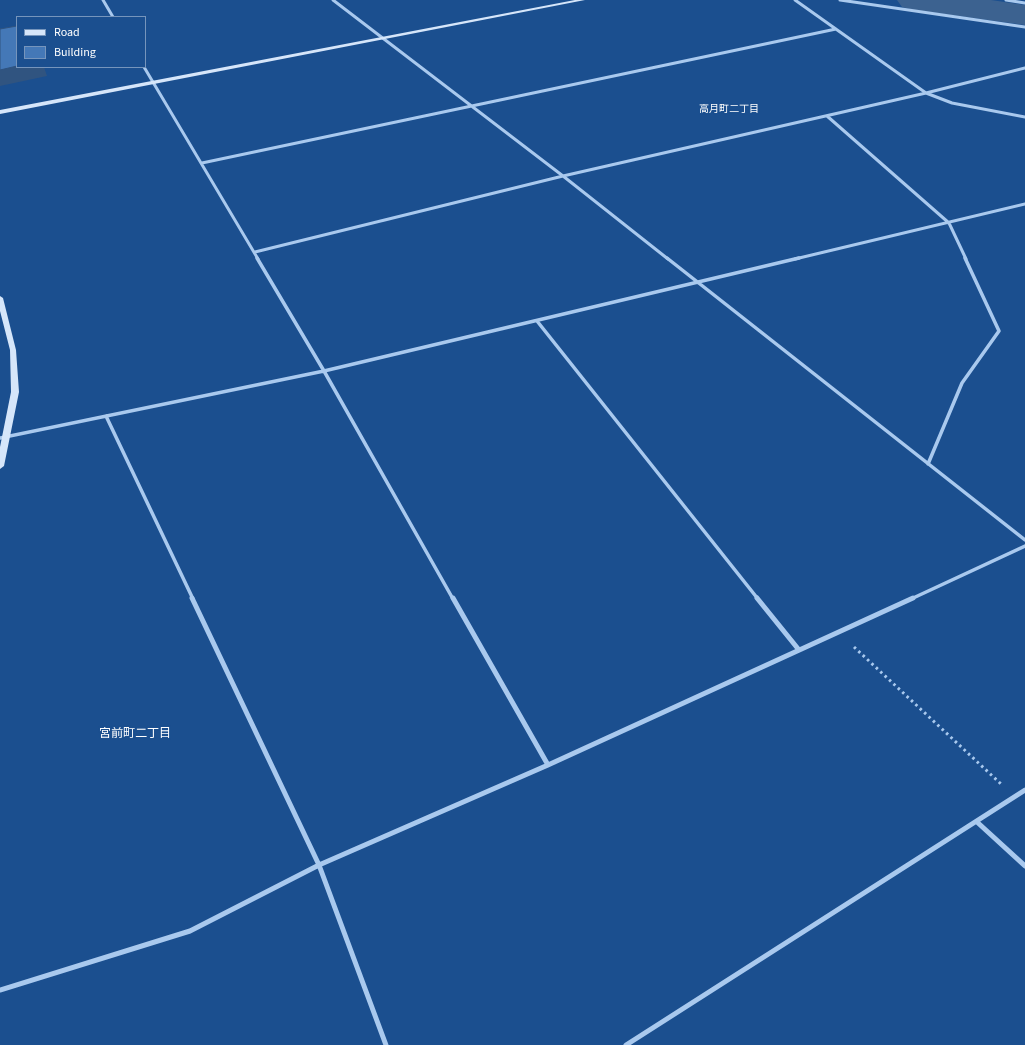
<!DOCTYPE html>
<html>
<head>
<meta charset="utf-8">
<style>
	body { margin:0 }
	#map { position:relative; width:1025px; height:1045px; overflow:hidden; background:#1b4f8f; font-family:"Source Sans 3",sans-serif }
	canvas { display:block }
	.legend { position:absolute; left:16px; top:16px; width:130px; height:52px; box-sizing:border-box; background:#1b4f8f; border:1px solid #7695bc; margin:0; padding:5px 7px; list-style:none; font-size:12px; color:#fff }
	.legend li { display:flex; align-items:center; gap:8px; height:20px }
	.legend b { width:20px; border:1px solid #7695bc }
</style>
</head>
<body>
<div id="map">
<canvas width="1025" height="1045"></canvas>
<ul class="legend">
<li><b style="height:5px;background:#d6e6fa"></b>Road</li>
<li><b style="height:11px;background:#4478b7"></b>Building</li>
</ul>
</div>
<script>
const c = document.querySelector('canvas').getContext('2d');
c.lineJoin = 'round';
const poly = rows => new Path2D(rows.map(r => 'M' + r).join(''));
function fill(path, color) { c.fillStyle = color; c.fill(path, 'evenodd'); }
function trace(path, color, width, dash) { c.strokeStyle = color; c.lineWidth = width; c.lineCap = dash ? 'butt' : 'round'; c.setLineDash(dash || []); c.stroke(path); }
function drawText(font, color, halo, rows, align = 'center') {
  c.font = font + ' "Source Sans 3","Noto Sans JP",sans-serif'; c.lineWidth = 3.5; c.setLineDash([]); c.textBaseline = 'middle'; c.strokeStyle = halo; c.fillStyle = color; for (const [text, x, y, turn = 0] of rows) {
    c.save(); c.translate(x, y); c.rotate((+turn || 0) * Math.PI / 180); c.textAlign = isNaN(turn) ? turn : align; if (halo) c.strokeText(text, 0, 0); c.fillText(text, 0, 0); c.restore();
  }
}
const river = poly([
	[897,0,991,0,1025,5,1025,25,914,10,902,7,897,0]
]);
const path = poly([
	[854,647,1001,784]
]);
const streetFar2 = poly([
	[103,0,113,17],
	[333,0,563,176,668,259],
	[795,0,926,93,952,103,1025,117],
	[840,0,1025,27],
	[1006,0,1025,3],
	[144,67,258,259],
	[827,116,949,223,966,259],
	[202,163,836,29],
	[255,252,563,176,926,93,1025,68],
	[795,259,1025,204]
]);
const streetFar1 = poly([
	[257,258,324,371,453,599],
	[667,258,1025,540],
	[537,321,758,599],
	[106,416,193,599],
	[0,438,324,371,799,258],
	[928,464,962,383,999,331,965,258],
	[911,599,1025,546]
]);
const street = poly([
	[192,598,319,865,386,1045],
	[453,598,548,765],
	[757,598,799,650],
	[977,822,1025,866],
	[0,990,190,931,319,865,548,765,913,598],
	[626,1045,1025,790]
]);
const secondary = poly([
	[575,0,585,0,0,114,0,110,575,0],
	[0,296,3,298,16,350,19,392,4,466,0,469,0,447,11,392,10,350,0,311,0,296]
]);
const shadedWall = poly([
	[17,66,17,67,44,67,47,76,0,86,0,70]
]);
const building = poly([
	[17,26,17,66,0,70,0,29,17,26]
]);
const farNeighbourhoodnames = [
	["高月町二丁目",729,110]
];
const neighbourhoodNames = [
	["宮前町二丁目",135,734]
];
fill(river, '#3c6290');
trace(path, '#a9c9ee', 3, [2.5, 3.5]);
trace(streetFar2, '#a9c9ee', 3);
trace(streetFar1, '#a9c9ee', 3.5);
trace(street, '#a9c9ee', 5);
fill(secondary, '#d6e6fa');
fill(shadedWall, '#305480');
fill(building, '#4478b7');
trace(building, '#305480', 1);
drawText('10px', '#fff', '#1b4f8f', farNeighbourhoodnames);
drawText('12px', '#fff', '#1b4f8f', neighbourhoodNames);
</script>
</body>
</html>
